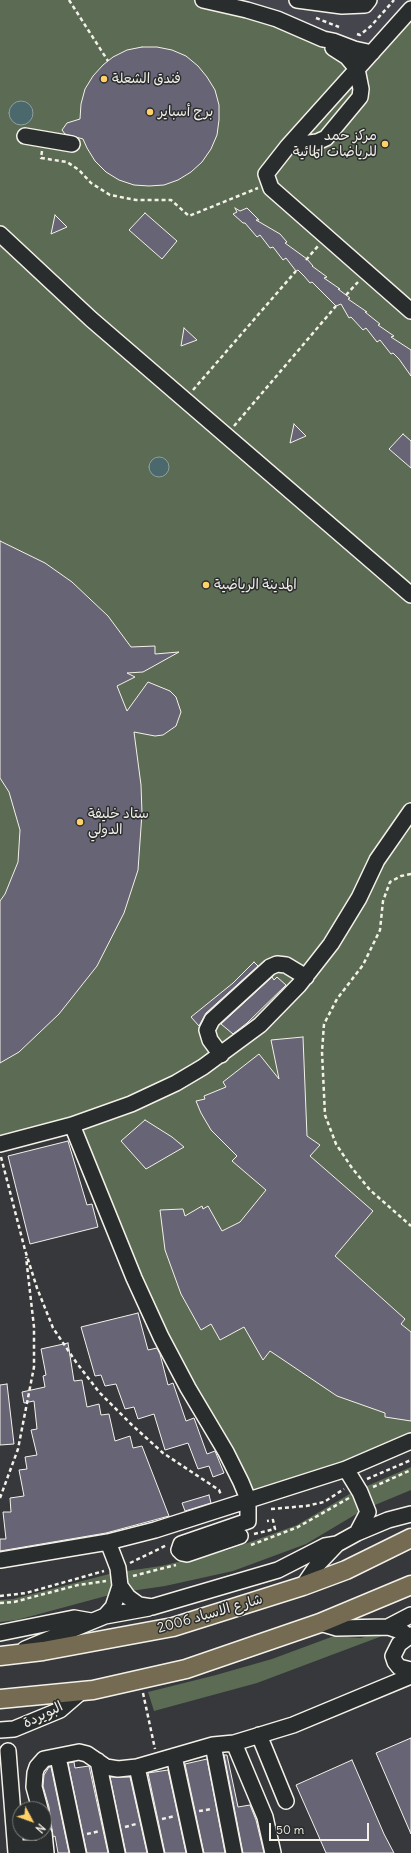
<!DOCTYPE html>
<html>
<head>
<meta charset="utf-8">
<style>
	body { margin:0 }
	#map { position:relative; width:411px; height:1853px; overflow:hidden; background:#36383c; font-family:Delius,sans-serif }
	canvas { display:block }
	.north { position:absolute; left:12px; top:1801px; width:40px; height:40px; box-sizing:border-box; background:#2a2d2e; border:1px solid #7b7b78; border-radius:50%; rotate:131deg; font-size:11px; font-weight:700; line-height:16px; text-align:center; color:#f4f1e8 }
	.north::after { content:''; display:block; margin:auto; width:14px; height:18px; background:#ffd166; clip-path:polygon(50% 0,100% 100%,50% 72%,0 100%) }
	.scale { position:absolute; left:269px; top:1823px; width:100px; height:18px; box-sizing:border-box; border:2px solid #f4f1e8; border-top:0; padding-left:5px; font-size:12px; line-height:14px; white-space:nowrap; color:#f4f1e8; -webkit-text-stroke:3px #2a2d2e; paint-order:stroke }
</style>
</head>
<body>
<div id="map">
<canvas width="411" height="1853"></canvas>
<div class="north">N</div>
<div class="scale">50 m</div>
</div>
<script>
const c = document.querySelector('canvas').getContext('2d');
c.lineJoin = 'round';
function fill(path, color) { c.fillStyle = color; c.fill(path, 'evenodd'); }
const poly = rows => new Path2D(rows.map(r => 'M' + r).join(''));
function trace(path, color, width, dash) { c.strokeStyle = color; c.lineWidth = width; c.lineCap = dash ? 'butt' : 'round'; c.setLineDash(dash || []); c.stroke(path); }
function drawText(font, color, halo, rows, align = 'center') {
  c.font = font + ' Delius,"Playpen Sans Arabic",sans-serif'; c.lineWidth = 3; c.setLineDash([]); c.textBaseline = 'middle'; c.strokeStyle = halo; c.fillStyle = color; for (const [text, x, y, turn = 0] of rows) {
    c.save(); c.translate(x, y); c.rotate((+turn || 0) * Math.PI / 180); c.textAlign = isNaN(turn) ? turn : align; if (halo) c.strokeText(text, 0, 0); c.fillText(text, 0, 0); c.restore();
  }
}
const built = poly([
	[203,0,411,0,411,9,375,49,303,22]
]);
const green = poly([
	[0,0,203,0,303,22,375,49,411,9,411,1441,248,1499,237,1492,189,1401,75,1122,0,1142],
	[411,1467,411,1490,363,1510,306,1544,233,1571,165,1586,117,1593,17,1620,0,1622,0,1600,13,1599,113,1573,161,1566,228,1550,297,1525,353,1492],
	[381,1631,390,1633,257,1683,154,1711,148,1692,216,1675,272,1659,334,1636,361,1638]
]);
const water = poly([
	'9 113a12 12 0 1 1 24 0a12 12 0 1 1-24 0Z',
	'149 467a10 10 0 1 1 20 0a10 10 0 1 1-20 0Z'
]);
const building = poly([
	[142,47,157,47,172,50,186,56,198,66,207,77,215,90,219,105,219,120,217,135,211,149,202,162,191,172,178,180,164,185,149,186,134,185,119,180,106,172,95,161,87,148,83,139,65,134,62,130,67,123,80,119,81,104,85,89,93,76,103,65,113,57,127,50,142,47],
	[235,208,240,211,247,208,259,220,256,220,280,234,287,242,285,243,307,259,313,266,312,266,327,277,324,278,340,289,338,289,350,298,348,299,367,312,365,312,380,324,378,325,394,336,391,337,411,350,411,376,399,359,393,353,391,354,380,340,377,342,366,328,363,330,351,317,349,318,341,304,336,306,312,282,310,283,304,276,298,270,296,271,286,258,283,260,273,247,270,248,260,235,257,237,245,223,243,223,233,214,237,212,235,208],
	[145,213,177,241,162,259,129,230,145,213],
	[55,215,67,227,51,234,55,215],
	[184,328,197,340,181,346,184,328],
	[294,424,306,436,290,443,294,424],
	[403,434,411,441,411,468,389,449,403,434],
	[0,541,45,563,72,582,108,616,131,647,155,646,155,654,179,652,143,672,127,673,135,677,117,686,127,711,148,682,170,691,176,697,181,712,176,726,163,735,155,736,134,732,141,785,142,813,138,870,124,913,97,966,59,1014,19,1052,0,1063,0,901,5,894,18,862,20,830,9,792,0,778,0,541],
	[254,962,258,966,206,1013,199,1026,191,1017,233,983,254,962],
	[272,977,274,980,277,977,286,985,247,1023,233,1034,221,1024,272,977],
	[303,1037,307,1136,320,1145,310,1156,373,1211,335,1256,405,1319,401,1324,411,1332,411,1421,385,1417,385,1413,337,1396,270,1351,263,1360,244,1327,220,1340,211,1324,201,1330,181,1294,165,1250,160,1210,183,1209,185,1216,202,1206,203,1209,208,1206,222,1231,240,1222,266,1190,232,1161,237,1156,211,1130,201,1113,196,1101,205,1099,204,1096,226,1087,223,1082,259,1054,279,1079,271,1040,303,1037],
	[145,1120,172,1137,184,1147,146,1169,121,1141,145,1120],
	[68,1141,87,1205,92,1204,98,1227,30,1244,8,1156,68,1141],
	[138,1313,148,1350,157,1348,160,1354,168,1385,173,1383,186,1421,194,1418,207,1454,215,1451,224,1473,213,1477,209,1466,198,1469,188,1443,165,1450,154,1414,138,1419,134,1407,125,1409,116,1384,105,1386,101,1375,95,1376,81,1327,138,1313],
	[68,1343,74,1381,82,1380,87,1407,99,1404,101,1415,109,1414,115,1441,130,1436,133,1448,142,1446,169,1516,106,1533,0,1551,0,1539,6,1539,3,1512,11,1512,10,1498,24,1496,19,1470,27,1469,25,1457,37,1455,31,1430,37,1429,34,1401,24,1403,22,1392,45,1387,43,1376,46,1375,41,1349,68,1343],
	[7,1384,14,1444,0,1445,0,1385,7,1384],
	[209,1495,211,1503,185,1511,182,1503,209,1495],
	[411,1738,411,1834,376,1753,411,1738],
	[224,1755,227,1755,238,1807,250,1805,256,1820,264,1853,243,1853,224,1755],
	[207,1759,225,1853,204,1853,185,1764,207,1759],
	[352,1760,384,1834,394,1853,326,1853,296,1785,352,1760],
	[74,1762,75,1768,89,1766,108,1853,87,1853,68,1763,74,1762],
	[49,1767,51,1767,69,1853,58,1853,55,1836,53,1837,49,1807,43,1786,44,1775,49,1767],
	[168,1770,186,1853,165,1853,148,1773,168,1770],
	[110,1777,130,1777,147,1853,126,1853,110,1777]
]);
const path = poly([
	[69,0,108,61],
	[316,18,339,27],
	[357,34,360,35,371,26,394,0],
	[42,151,41,158,67,162,79,170,91,183,110,195,136,200,171,200,189,216,258,188],
	[306,260,318,246],
	[346,295,358,282],
	[193,390,296,271],
	[234,426,336,306],
	[411,874,401,876,390,882,383,901,380,930,363,965,337,999,324,1024,322,1052,325,1115,336,1144,352,1168,370,1190,411,1226],
	[1,1157,25,1250,37,1288,53,1328,76,1362,99,1392,132,1425,163,1453,219,1490,221,1495],
	[367,1479,411,1460],
	[373,1487,411,1470],
	[0,1498,18,1449,34,1367,34,1327,26,1257],
	[271,1509,306,1506,324,1502,344,1489],
	[254,1534,275,1529,273,1520,267,1521],
	[251,1545,298,1527,349,1498],
	[130,1563,167,1545],
	[133,1576,176,1565],
	[0,1596,26,1593,104,1571],
	[0,1603,14,1602,78,1585,106,1581],
	[143,1693,155,1749],
	[199,1811,212,1809],
	[162,1819,175,1816],
	[125,1827,136,1824],
	[87,1834,100,1831]
]);
const minor = poly([
	[203,0,247,10,277,19,323,39,333,41,354,49,372,53],
	[297,0,342,6,365,5,369,0],
	[411,9,288,146,266,174,271,188,411,311],
	[25,136,72,144],
	[288,146,317,142,326,138,360,97,361,89,357,69,347,57,333,48],
	[0,234,91,319,411,595],
	[221,1055,210,1040,207,1030,212,1020,270,967,277,964,286,965,306,977],
	[72,1125,134,1278,161,1337,188,1388,226,1452,241,1482,248,1499,248,1521,181,1544,179,1550,182,1553,187,1554,240,1536],
	[0,1144,72,1125,131,1104,176,1083,203,1067,260,1025,299,985,331,944,359,898,377,860,411,811],
	[346,1469,360,1492,368,1512,357,1533],
	[0,1560,108,1542,155,1530,346,1469,411,1441],
	[120,1586,128,1597,139,1605,152,1607,278,1570,325,1546,337,1544],
	[303,1586,318,1564,337,1544,357,1533,388,1520,411,1514],
	[105,1616,149,1608],
	[320,1623,337,1628,388,1627,403,1632,408,1637],
	[388,1627,411,1615],
	[0,1633,74,1618,91,1621],
	[411,1635,399,1644,393,1656,395,1662,399,1667,411,1670],
	[25,1649,105,1616,113,1607,120,1586,118,1568,108,1542],
	[0,1730,14,1729,60,1710,82,1691],
	[259,1735,286,1801],
	[213,1745,234,1853],
	[8,1751,16,1853],
	[174,1756,195,1853],
	[58,1757,78,1853],
	[98,1761,117,1853],
	[137,1767,156,1853],
	[40,1809,34,1787,35,1773,37,1767,44,1759,79,1752,87,1754,106,1767,118,1769,137,1767,213,1745,234,1743],
	[44,1833,46,1853],
	[16,1848,41,1848,46,1853],
	[273,1853,265,1817,234,1743,293,1725,411,1676]
]);
const major = poly([
	[0,1656,43,1651,173,1627,303,1586,346,1570,411,1538],
	[0,1699,93,1690,186,1669,320,1623,411,1585]
]);
const markers = [
	[104,79,4,"#ffd166"],
	[150,112,4,"#ffd166"],
	[385,144,4,"#ffd166"],
	[206,585,4,"#ffd166"],
	[80,822,4,"#ffd166"]
];
const poiNames = [
	["فندق الشعلة",112,79],
	["برج أسباير",158,112],
	["مركز حمد",377,136,"right"],
	["للرياضات المائية",377,152,"right"],
	["المدينة الرياضية",214,585],
	["ستاد خليفة",88,814],
	["الدولي",88,830]
];
const streetNames = [
	["شارع الاسياد 2006",210,1614,-16],
	["البويردة",43,1715,-26]
];
fill(built, '#45454d');
fill(green, '#5c6b53');
fill(water, '#4b686d');
trace(water, '#8f9f9e', 1);
fill(building, '#676476');
trace(building, '#f4f1e8', 1);
trace(minor, '#f4f1e8', 18);
trace(major, '#f4f1e8', 21);
trace(path, '#f4f1e8', 2.5, [4, 3]);
trace(minor, '#2a2d2e', 15);
trace(major, '#746b52', 18);
for (const [x, y, r, color] of markers) { const dot = new Path2D(); dot.arc(x, y, r, 0, 2 * Math.PI); c.fillStyle = color; c.fill(dot); trace(dot, '#2a2d2e', 1.5); }
drawText('14px', '#f4f1e8', '#2a2d2e', poiNames, 'left');
drawText('14px', '#f4f1e8', '#2a2d2e', streetNames);
</script>
</body>
</html>
